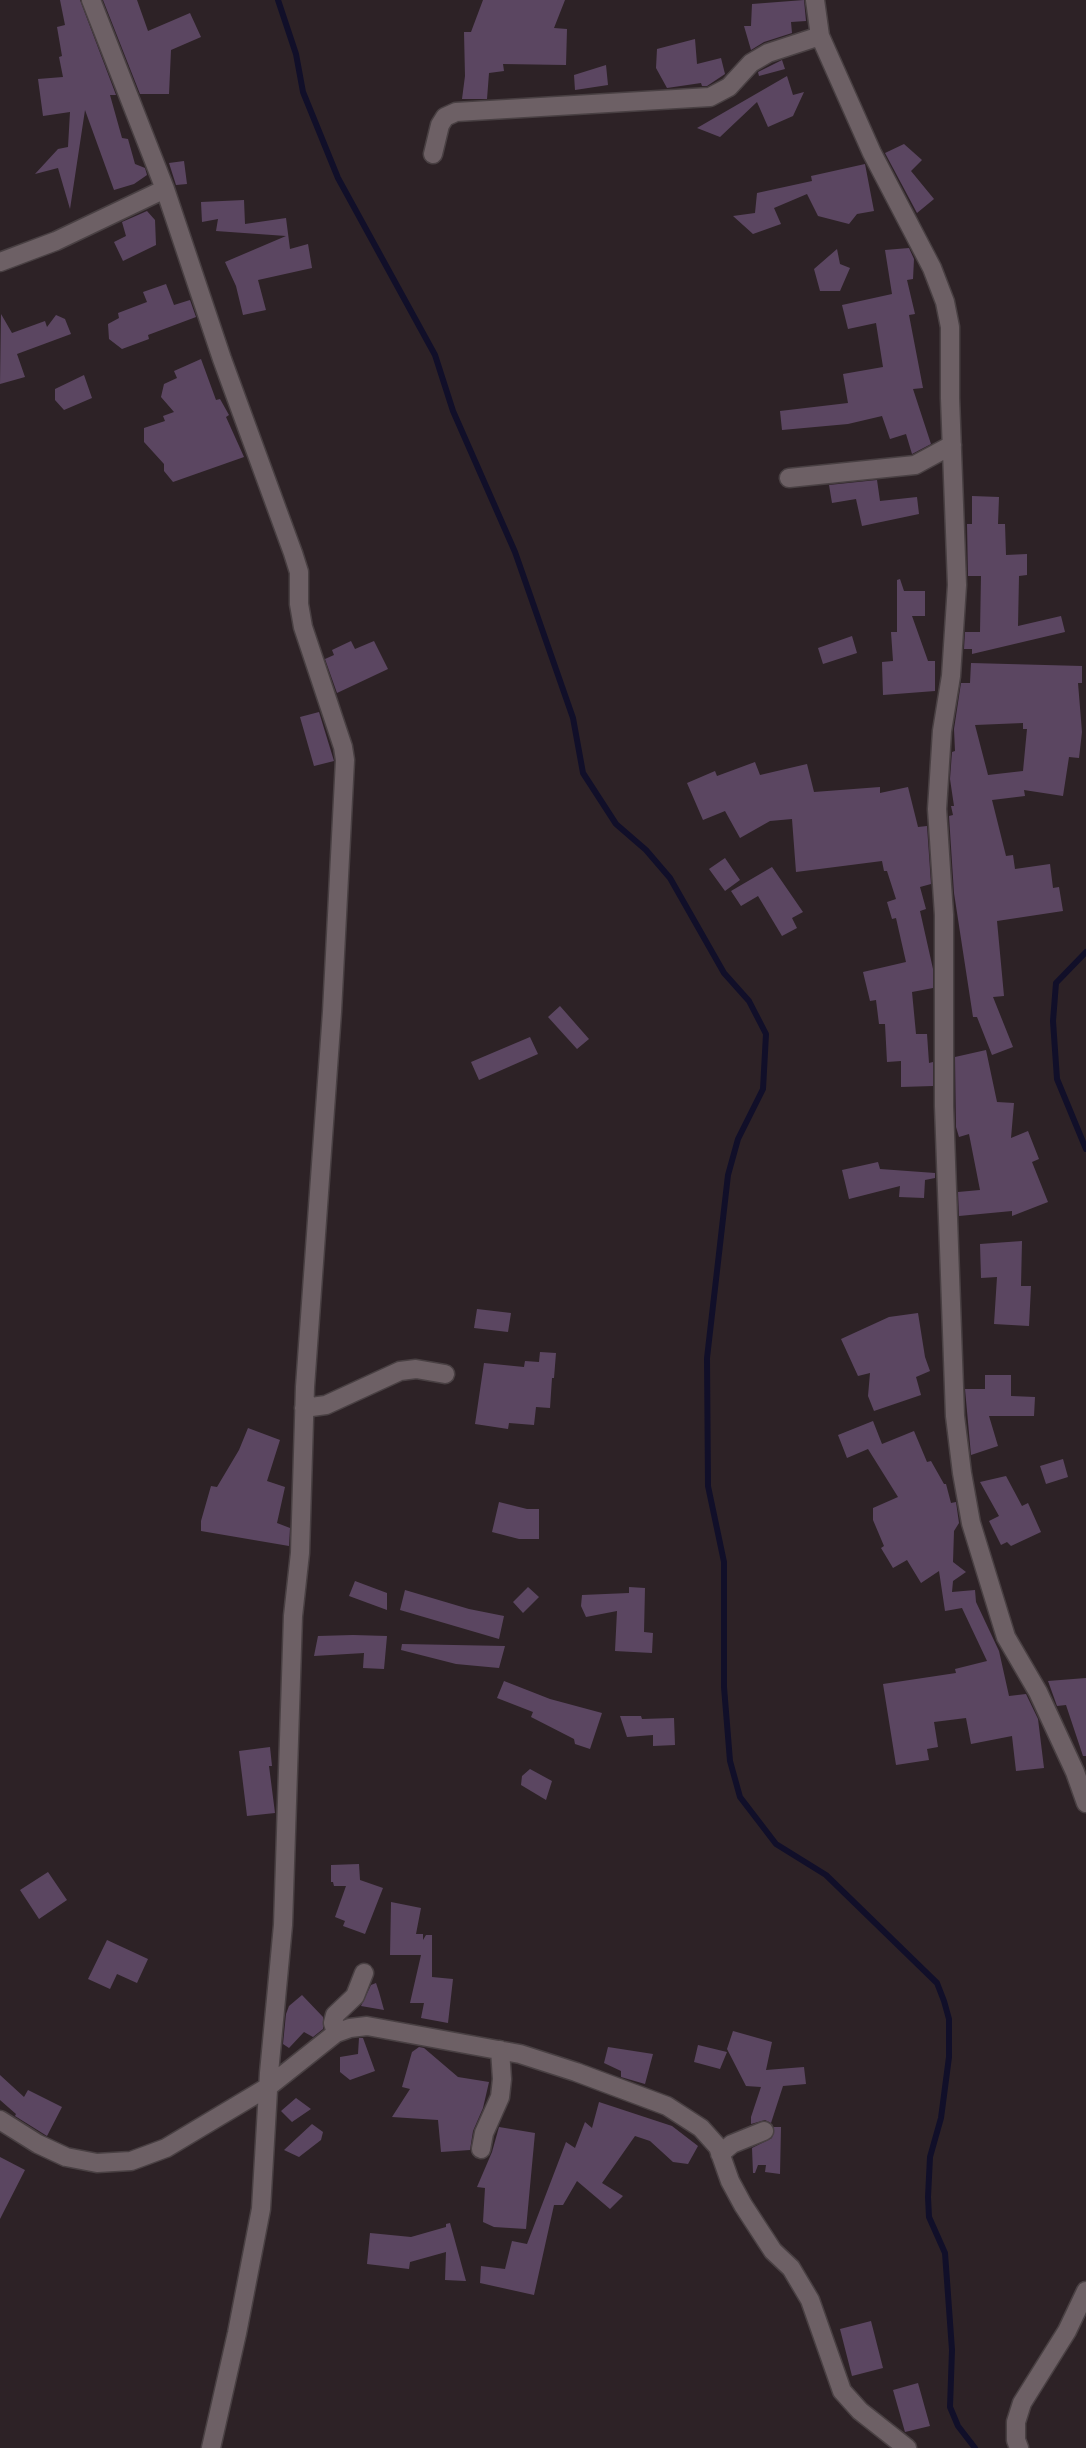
<!DOCTYPE html>
<html>
<head>
<meta charset="utf-8">
<style>
	body { margin:0 }
	canvas { display:block; background:#2d2226 }
</style>
</head>
<body>
<canvas width="1086" height="2448"></canvas>
<script>
const c = document.querySelector('canvas').getContext('2d');
c.lineJoin = 'round';
const poly = rows => new Path2D(rows.map(r => 'M' + r).join(''));
function trace(path, color, width, dash) { c.strokeStyle = color; c.lineWidth = width; c.lineCap = dash ? 'butt' : 'round'; c.setLineDash(dash || []); c.stroke(path); }
function fill(path, color) { c.fillStyle = color; c.fill(path, 'evenodd'); }
const stream = poly([
	[278,0,296,54,303,92,338,178,435,355,453,411,515,552,573,718,583,773,616,824,646,850,670,878,724,973,749,1001,766,1034,763,1089,738,1139,728,1175,707,1358,708,1486,724,1562,724,1687,730,1761,740,1797,776,1844,826,1875,937,1983,944,2001,949,2019,949,2057,941,2118,930,2157,928,2197,929,2217,945,2253,952,2350,950,2407,958,2426,975,2448],
	[1086,952,1056,983,1053,1021,1057,1079,1086,1149]
]);
const building = poly([
	[60,0,80,0,116,95,110,95,122,138,128,139,135,164,145,168,147,175,134,184,114,190,85,110,70,209,58,168,35,174,58,149,68,147,70,112,43,116,38,79,63,77,59,57,62,56,57,27,65,25],
	[103,0,137,0,148,31,190,13,201,37,171,50,169,94,140,94],
	[483,0,565,0,554,28,567,29,566,65,503,64,504,71,489,73,487,99,462,99,465,76,464,32,471,32],
	[804,0,806,21,791,22,792,33,764,42,751,50,744,26,751,26,752,4],
	[695,39,697,64,721,58,725,74,707,86,702,86,701,83,667,88,656,68,657,49],
	[782,60,785,69,759,76,758,72],
	[606,65,608,85,575,90,574,75],
	[787,76,793,95,804,92,793,116,768,127,757,102,720,137,697,128],
	[904,144,922,160,911,171,934,199,917,213,885,153],
	[184,161,187,184,176,185,169,163],
	[865,164,874,211,857,214,849,224,818,216,807,194,774,208,781,224,753,234,733,216,755,213,757,193,812,181,811,176],
	[244,200,245,224,286,218,290,249,308,244,312,268,258,280,266,310,243,315,236,286,225,262,286,236,216,231,218,219,202,222,201,202],
	[147,211,155,220,156,245,123,261,114,242,126,236,122,222],
	[909,248,914,259,913,279,907,280,915,314,909,315,923,388,913,389,931,444,912,454,906,434,890,439,882,416,848,424,782,430,780,411,848,403,843,374,883,367,876,323,848,329,842,305,892,294,885,250],
	[837,249,840,264,850,268,840,291,820,291,814,269],
	[166,284,174,305,190,300,196,317,148,335,149,339,122,349,109,339,108,324,119,318,118,313,147,302,143,292],
	[1,314,12,333,45,321,47,327,56,315,65,319,71,334,17,354,25,377,0,384],
	[201,359,216,400,220,399,229,415,226,417,244,457,173,482,164,471,164,464,144,442,144,428,165,421,163,416,174,412,161,397,164,384,177,378,174,371],
	[84,375,92,398,64,410,55,400,55,389],
	[877,480,880,501,917,497,919,514,862,526,856,499,832,503,829,485],
	[972,496,999,497,998,524,1005,524,1006,555,1027,554,1027,575,1019,576,1018,626,1061,616,1065,632,972,654,972,649,964,649,965,632,980,632,981,576,968,576,967,524,972,524],
	[900,579,904,591,925,591,925,616,912,616,928,661,935,661,935,691,883,695,882,662,893,661,891,632,897,632,897,580],
	[852,636,857,653,823,664,818,648],
	[351,641,355,649,374,641,388,669,337,693,325,659,334,655,332,650],
	[971,663,1082,666,1082,683,1078,683,1082,732,1079,758,1069,757,1063,796,1024,790,1025,796,992,800,1006,856,1013,855,1015,869,1050,864,1053,888,1059,887,1063,911,997,921,1004,996,993,997,1013,1047,992,1055,977,1017,973,1017,954,893,949,816,953,815,951,806,954,806,950,779,952,752,955,751,954,729,961,683,970,683],
	[1023,723,1023,729,1027,729,1023,771,988,775,975,725],
	[319,712,334,761,314,766,300,717],
	[755,762,760,775,807,764,814,792,880,787,880,793,908,787,918,827,927,826,931,884,920,887,926,909,920,911,933,969,933,988,912,992,916,1034,927,1034,929,1063,933,1062,933,1086,901,1087,901,1061,887,1062,885,1024,879,1024,876,1000,870,1001,863,972,906,962,896,918,892,919,887,902,896,899,887,871,884,871,882,861,796,872,792,819,770,821,740,838,725,811,703,820,687,783,715,771,717,776],
	[725,858,740,880,725,891,709,869],
	[772,867,803,912,792,918,797,928,782,936,758,896,741,906,731,891],
	[560,1006,589,1039,577,1049,548,1017],
	[530,1037,538,1054,479,1080,471,1062],
	[986,1050,997,1102,1014,1103,1011,1138,1028,1131,1039,1159,1032,1162,1048,1202,1012,1216,1012,1211,959,1216,958,1192,980,1190,969,1134,959,1137,956,1127,955,1057],
	[878,1162,880,1169,935,1173,935,1178,925,1180,924,1198,899,1197,900,1186,849,1199,842,1170],
	[1022,1241,1021,1286,1031,1286,1029,1326,994,1324,997,1277,981,1278,980,1244],
	[477,1309,511,1313,508,1332,474,1328],
	[918,1313,925,1357,930,1371,916,1377,921,1395,874,1411,868,1396,870,1373,858,1376,841,1339,889,1317],
	[540,1352,556,1353,554,1378,552,1378,550,1408,536,1407,534,1425,509,1423,508,1429,475,1424,484,1363,524,1367,525,1361,539,1362],
	[985,1375,1011,1375,1011,1396,1035,1397,1034,1416,989,1416,998,1446,971,1455,965,1389,985,1389],
	[873,1421,882,1444,914,1431,927,1462,931,1461,944,1484,946,1484,951,1503,956,1502,959,1523,954,1531,953,1562,966,1572,953,1581,952,1592,975,1590,976,1602,999,1651,1009,1696,1026,1694,1038,1719,1044,1768,1016,1771,1012,1736,971,1744,966,1718,934,1722,938,1747,927,1749,929,1760,896,1765,883,1684,956,1673,955,1669,987,1661,962,1608,945,1611,939,1571,921,1583,907,1560,893,1568,881,1548,884,1546,873,1520,873,1508,898,1497,868,1449,847,1458,838,1435],
	[248,1428,280,1440,267,1481,285,1487,277,1523,290,1528,289,1546,201,1531,201,1521,211,1486,217,1487,239,1450],
	[1063,1459,1068,1477,1046,1484,1040,1466],
	[1006,1476,1022,1506,1028,1503,1041,1532,1011,1546,1007,1542,1001,1545,989,1521,999,1516,980,1482],
	[499,1502,527,1509,539,1509,539,1539,519,1539,492,1532],
	[355,1581,387,1593,387,1610,349,1596],
	[528,1587,539,1597,523,1613,513,1602],
	[629,1587,645,1588,644,1632,653,1633,652,1653,615,1651,617,1611,586,1617,581,1606,582,1595,629,1593],
	[405,1590,469,1609,504,1616,499,1639,400,1610],
	[353,1635,387,1636,384,1669,363,1668,364,1653,314,1656,318,1636],
	[402,1644,505,1646,499,1668,456,1664,401,1650],
	[1086,1678,1086,1756,1083,1756,1066,1705,1057,1706,1048,1681],
	[504,1681,550,1699,602,1713,590,1749,575,1744,574,1739,531,1717,533,1712,497,1698],
	[620,1716,641,1716,642,1719,674,1718,675,1745,653,1746,653,1735,627,1737],
	[270,1747,272,1766,269,1766,275,1813,247,1816,239,1751],
	[530,1769,552,1781,546,1800,521,1785,522,1776],
	[359,1864,360,1880,383,1888,365,1934,343,1926,345,1921,335,1917,346,1886,334,1886,333,1882,331,1882,331,1865],
	[48,1872,67,1900,39,1919,20,1890],
	[391,1902,421,1908,416,1934,423,1934,423,1940,426,1935,432,1935,432,1977,453,1979,448,2023,421,2018,424,2003,410,2003,421,1955,390,1955],
	[107,1940,148,1959,137,1983,117,1974,110,1989,88,1979],
	[376,1983,379,1992,384,2010,361,2006,371,1985],
	[302,1995,323,2017,323,2029,313,2037,304,2032,289,2048,283,2044,286,2014,289,2006],
	[733,2031,772,2042,766,2070,804,2067,806,2084,783,2086,771,2123,765,2120,751,2124,751,2117,761,2087,746,2086,727,2049],
	[359,2038,363,2038,375,2071,350,2080,340,2072,340,2057,358,2054],
	[698,2045,727,2052,720,2069,694,2062],
	[419,2047,424,2048,458,2077,489,2082,483,2108,473,2131,470,2150,441,2152,438,2120,392,2117,410,2089,402,2087,412,2052],
	[608,2047,653,2054,645,2084,621,2077,621,2071,604,2063],
	[0,2075,24,2097,28,2090,62,2107,47,2136,15,2116,16,2114,0,2100],
	[296,2098,311,2109,292,2122,281,2111],
	[599,2102,672,2126,698,2146,688,2164,673,2162,650,2141,635,2136,602,2183,623,2196,610,2209,577,2181,563,2205,554,2205,534,2295,480,2283,481,2266,505,2269,512,2241,527,2244,566,2142,575,2148,585,2122,592,2128],
	[312,2124,323,2132,321,2140,299,2157,284,2150],
	[499,2127,535,2133,526,2229,494,2227,483,2222,485,2188,477,2187,492,2152],
	[774,2127,781,2127,780,2174,765,2172,766,2165,758,2165,755,2173,753,2173,752,2148,772,2138],
	[0,2157,25,2170,0,2219],
	[450,2223,466,2281,445,2280,446,2252,410,2262,409,2269,367,2264,370,2233,411,2237,446,2227,446,2224],
	[871,2321,883,2368,852,2376,840,2329],
	[918,2383,930,2426,905,2432,893,2390]
]);
const minor = poly([
	[91,0,165,189,222,359,293,553,299,572,299,604,303,627,343,747,345,760,332,1012,305,1387,300,1553,293,1616,283,1925,269,2073,261,2209,237,2333,211,2448],
	[815,0,820,36,872,153,932,268,945,302,950,327,950,398,957,585,951,676,942,731,937,809,944,915,944,1106,955,1416,962,1473,971,1523,1006,1637,1038,1692,1075,1772,1086,1803],
	[433,154,440,125,445,117,456,112,710,97,729,87,751,63,768,53,820,36],
	[0,262,56,241,165,189],
	[789,478,915,465,952,445],
	[304,1408,326,1405,400,1371,416,1369,445,1374],
	[336,2033,333,2023,335,2015,355,1996,364,1973],
	[0,2120,38,2144,66,2157,97,2163,131,2161,166,2148,268,2087,336,2033,350,2028,367,2026,520,2054,576,2072,667,2106,701,2128,718,2147,730,2181,743,2205,773,2251,791,2268,810,2300,842,2391,860,2411,907,2448],
	[481,2149,484,2133,500,2097,502,2079,500,2050],
	[720,2154,732,2144,764,2131],
	[1019,2448,1016,2440,1016,2422,1022,2403,1067,2331,1086,2291]
]);
trace(stream, '#110f29', 6);
fill(building, '#5b4661');
trace(minor, '#494043', 21);
trace(minor, '#6d6065', 18);
</script>
</body>
</html>
